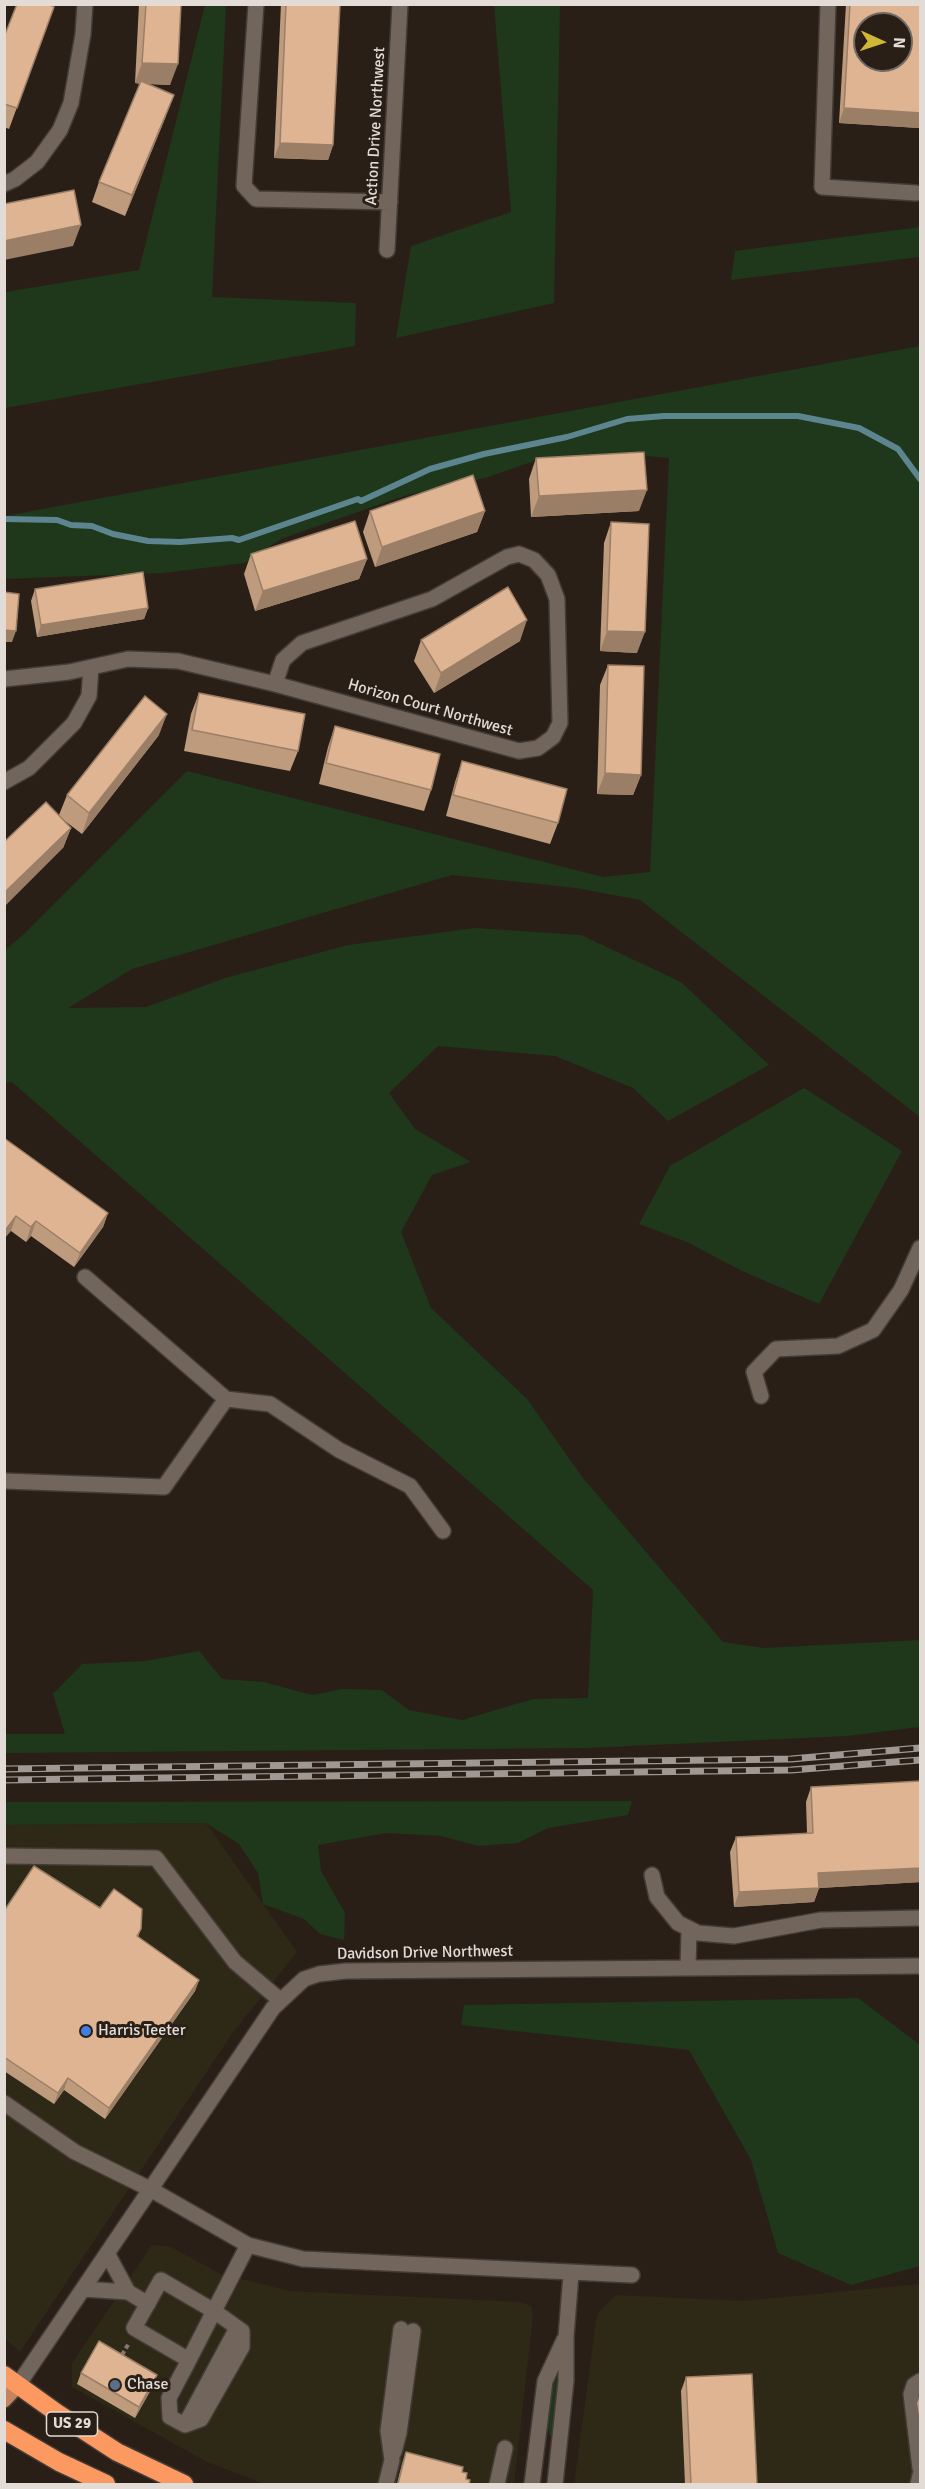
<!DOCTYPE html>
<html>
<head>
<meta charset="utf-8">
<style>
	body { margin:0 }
	#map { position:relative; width:925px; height:2489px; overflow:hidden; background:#291f17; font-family:Signika,sans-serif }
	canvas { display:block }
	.frame { position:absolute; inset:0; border:6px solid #e2dbd6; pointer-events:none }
	.north { position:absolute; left:853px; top:12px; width:60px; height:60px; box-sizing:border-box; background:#291f17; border:2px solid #736a63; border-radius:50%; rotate:93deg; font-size:16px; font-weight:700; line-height:24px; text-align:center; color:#e2dbd6 }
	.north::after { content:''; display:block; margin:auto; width:21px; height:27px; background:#d0b736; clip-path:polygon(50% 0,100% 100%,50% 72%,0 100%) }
</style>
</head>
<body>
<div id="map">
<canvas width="925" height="2489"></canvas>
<div class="frame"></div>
<div class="north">N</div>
</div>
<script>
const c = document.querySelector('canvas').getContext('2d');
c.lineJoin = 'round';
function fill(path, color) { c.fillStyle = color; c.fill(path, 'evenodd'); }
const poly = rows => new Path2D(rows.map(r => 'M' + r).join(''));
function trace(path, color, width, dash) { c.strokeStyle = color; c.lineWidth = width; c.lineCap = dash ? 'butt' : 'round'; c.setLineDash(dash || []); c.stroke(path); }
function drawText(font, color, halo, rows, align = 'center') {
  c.font = font + ' Signika,sans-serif'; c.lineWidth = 6; c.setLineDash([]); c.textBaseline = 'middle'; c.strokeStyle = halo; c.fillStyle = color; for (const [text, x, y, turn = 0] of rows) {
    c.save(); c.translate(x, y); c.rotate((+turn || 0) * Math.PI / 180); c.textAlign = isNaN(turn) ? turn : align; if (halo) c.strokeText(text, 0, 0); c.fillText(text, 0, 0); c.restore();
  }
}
const commercial = poly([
	[206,1823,297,1952,232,2034,20,2352,5,2339,5,1825],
	[152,2245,169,2246,221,2274,290,2291,520,2302,531,2306,533,2317,514,2484,265,2484,207,2462,72,2387,72,2363],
	[920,2284,920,2484,574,2484,597,2314,616,2295,743,2301]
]);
const green = poly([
	[205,5,226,5,212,297,356,303,355,346,5,408,5,292,139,270],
	[494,5,560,5,554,303,396,338,411,246,511,212],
	[920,227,920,257,731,280,735,251],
	[920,346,920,1117,640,900,576,888,452,875,132,969,68,1008,146,1007,225,978,348,945,475,928,581,935,681,982,769,1065,668,1121,633,1088,555,1056,438,1046,389,1093,415,1129,471,1162,432,1175,401,1232,431,1308,527,1399,583,1478,723,1642,764,1648,920,1640,920,1727,847,1736,587,1748,5,1753,5,1734,65,1734,53,1694,82,1664,145,1661,199,1651,222,1679,264,1682,312,1695,342,1689,382,1690,409,1710,462,1720,533,1699,588,1698,593,1590,12,1082,5,1083,5,950,22,936,187,771,603,877,650,872,669,458,610,453,540,459,485,478,407,495,335,520,281,539,245,563,163,573,5,579,5,516],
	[804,1088,902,1151,819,1304,742,1271,687,1242,639,1224,670,1166],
	[632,1801,628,1815,548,1828,518,1843,478,1846,441,1836,386,1833,318,1845,321,1871,345,1913,344,1940,320,1934,304,1919,263,1904,258,1873,239,1844,206,1823,4,1825,5,1802],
	[858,1998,920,2045,920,2266,851,2285,778,2253,751,2160,689,2050,461,2025,464,2005],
	[557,2379,559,2381,554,2435,550,2436,548,2429,553,2381]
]);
const stream = poly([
	[4,519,57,520,71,525,92,526,113,534,148,541,180,542,232,538,239,540,358,499,361,501,430,469,484,454,567,437,627,419,664,416,798,416,859,428,898,449,920,479]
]);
const path = poly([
	[122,2355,129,2343]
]);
const minor = poly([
	[256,4,244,186,256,199,390,202],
	[828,4,822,187,916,193],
	[4,184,15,179,37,162,60,130,71,103,83,34,85,4],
	[387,250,400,4],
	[4,679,69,672,128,659,178,661,275,684,519,751,538,748,553,737,560,723,557,599,548,575,534,560,519,554,507,557,432,599,302,643,283,660,275,684],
	[4,782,29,768,74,723,89,696,91,667],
	[85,1277,226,1399],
	[761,1396,754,1372,776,1349,838,1346,873,1330,901,1290,920,1248],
	[4,1481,164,1487,226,1399,270,1404,339,1450,410,1486,443,1531],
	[4,1856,156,1858,235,1962,280,2000],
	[652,1875,657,1897,678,1923,698,1933,734,1936,821,1920,920,1918],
	[688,1968,689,1929],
	[4,2103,75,2152,150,2189,248,2245,303,2259,632,2275],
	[107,2253,128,2292],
	[83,2289,128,2292,148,2304],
	[189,2360,134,2328,161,2280,214,2311,242,2331,242,2347,201,2419,185,2425,170,2417,169,2398,189,2360,214,2311,233,2274,248,2245],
	[920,2381,914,2385,911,2394,920,2468],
	[18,2385,273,2008,304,1979,319,1974,346,1971,920,1966],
	[185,2425,237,2328],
	[394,2452,399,2433,413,2331],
	[386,2484,392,2460,388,2431,401,2329],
	[497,2484,505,2448],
	[532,2484,545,2381,564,2340],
	[555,2484,566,2381,566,2337,571,2274],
	[918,2484,920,2475]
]);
const major = poly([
	[4,2400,18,2385]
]);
const highway = poly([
	[4,2375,57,2413,117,2452,184,2484],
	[4,2430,59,2462,106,2484]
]);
const rail = poly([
	[4,1769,791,1759,920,1748],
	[4,1780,791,1770,920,1760]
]);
const wall = poly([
	[139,4,181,4,170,85,147,84,166,116,125,216,92,202,99,182,140,84,135,83],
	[281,4,340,4,333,145,328,160,274,158],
	[846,4,921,4,921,124,919,128,839,123],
	[54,7,9,129,4,127,4,37],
	[536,458,639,511,531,517,529,479],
	[370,511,485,511,477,532,375,567,363,532],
	[611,522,637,653,600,651,604,543],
	[251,554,367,559,359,579,255,611,244,574],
	[35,589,148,608,144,619,37,637,31,601],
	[421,640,520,641,434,693,414,661],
	[608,665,641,775,633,795,597,794,600,685],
	[199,693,298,751,290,771,184,751,191,714],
	[335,726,431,790,424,811,319,784,328,747],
	[159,735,82,834,61,818,71,828,63,848,59,815,67,795],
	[462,761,558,823,550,844,446,816,455,782],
	[4,1138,108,1213,103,1227,74,1267,31,1236,26,1242,11,1231],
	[921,1781,921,1882,819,1888,814,1902,734,1907,730,1852,736,1837,807,1833,806,1802,811,1787],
	[100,1908,141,1929,138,1937,199,1980,195,1991,105,2119,64,2090,54,2104,4,2071,4,1911],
	[81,2373,153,2386,135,2418,77,2384],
	[686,2377,757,2484,685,2484,681,2391],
	[921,2393,921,2427,917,2403],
	[406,2452,462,2472,469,2484,397,2484,402,2464]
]);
const shadedWall = poly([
	[142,63,178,64,170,85,135,83],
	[174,95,166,116,125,216,132,195],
	[844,108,921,113,921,124,919,128,839,123],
	[280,143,333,145,328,160,274,158],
	[81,225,73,246,4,260,4,241],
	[647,490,639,511,531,517,539,496],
	[485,511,477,532,375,567,382,547],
	[367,559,359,579,255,611,263,591],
	[148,608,144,619,37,637,41,625],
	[527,620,520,641,434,693,441,673],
	[4,630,16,631,12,642,4,642],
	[607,631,645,632,637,653,600,651],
	[167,714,159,735,82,834,89,813],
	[605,773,641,775,633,795,597,794],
	[71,828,63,848,4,907,4,893],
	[108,1213,103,1227,74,1267,80,1253],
	[16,1216,11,1231,4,1239,4,1232],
	[36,1221,31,1236,26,1242,31,1227],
	[921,1868,921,1882,819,1888,814,1902,734,1907,739,1892,818,1873],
	[199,1980,195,1991,105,2119,109,2108],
	[68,2078,64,2090,54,2104,58,2093],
	[157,2375,153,2386,135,2418,139,2407]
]);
const building = poly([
	[17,4,48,4,54,7,17,108,4,104,4,37,17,4],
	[146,4,181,4,178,64,142,63,146,4],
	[286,4,340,4,333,145,280,143,286,4],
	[850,4,921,4,921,113,844,108,850,4],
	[865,24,901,24,901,60,865,60,865,24],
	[141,81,174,95,132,195,99,182,141,81],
	[74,190,81,225,4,241,4,204,74,190],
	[644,452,647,490,539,496,536,458,644,452],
	[473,475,485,511,382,547,370,511,473,475],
	[355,521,367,559,263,591,251,554,355,521],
	[611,522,649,524,645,632,607,631,611,522],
	[143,572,148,608,41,625,35,589,143,572],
	[508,587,527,620,441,673,421,640,508,587],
	[4,592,19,594,16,631,4,630,4,592],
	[608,665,644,666,641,775,605,773,608,665],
	[199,693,305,714,298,751,192,730,199,693],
	[145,696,167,714,89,813,67,795,145,696],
	[335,726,440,754,431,790,326,763,335,726],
	[462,761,567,789,558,823,453,795,462,761],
	[46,802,71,828,4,893,4,842,46,802],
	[4,1138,108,1213,80,1253,36,1221,31,1227,16,1216,4,1232,4,1138],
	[921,1781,921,1868,818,1873,819,1888,739,1892,736,1837,813,1833,811,1787,921,1781],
	[34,1866,100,1908,114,1889,142,1909,141,1929,137,1936,199,1980,109,2108,68,2078,58,2093,4,2057,4,1911,34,1866],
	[99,2341,157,2375,139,2407,81,2373,99,2341],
	[752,2374,757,2484,691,2484,686,2377,752,2374],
	[406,2452,463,2467,462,2472,467,2473,466,2479,470,2480,469,2484,398,2484,406,2452]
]);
const markers = [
	[86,2031,6,"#3f7fe0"],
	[115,2385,6,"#5c6f8a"]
];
const shields = [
	[72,2424,51]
];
const shieldNames = [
	["US 29",72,2424]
];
const streetNames = [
	["Action Drive Northwest",376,126,-87],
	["Horizon Court Northwest",430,708,16],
	["Davidson Drive Northwest",425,1953,-1]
];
const poiNames = [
	["Harris Teeter",98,2031],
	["Chase",127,2385]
];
fill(commercial, '#2e2817');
fill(green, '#1f371b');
trace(stream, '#5d8590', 6);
trace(minor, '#433b36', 18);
trace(major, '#433b36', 18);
trace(highway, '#433b36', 21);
trace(path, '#827973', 4, [4.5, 3]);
trace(minor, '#71655c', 15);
trace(major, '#c4845e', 15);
trace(highway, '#fc9960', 18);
trace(rail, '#a09892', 7);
trace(rail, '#291f17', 4.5, [14]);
fill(wall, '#bf9b7e');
fill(shadedWall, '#9b7e66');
fill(building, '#deb492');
trace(building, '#9b7e66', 1.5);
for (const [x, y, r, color] of markers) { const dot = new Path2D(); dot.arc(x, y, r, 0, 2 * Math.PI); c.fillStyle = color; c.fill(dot); trace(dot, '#291f17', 2); }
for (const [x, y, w] of shields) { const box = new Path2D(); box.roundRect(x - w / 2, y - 12, w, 24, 4.5); c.fillStyle = '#291f17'; c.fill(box); trace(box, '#e2dbd6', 1.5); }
drawText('bold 15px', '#e2dbd6', null, shieldNames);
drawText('16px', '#e2dbd6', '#291f17', streetNames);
drawText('16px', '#e2dbd6', '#291f17', poiNames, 'left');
</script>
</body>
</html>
